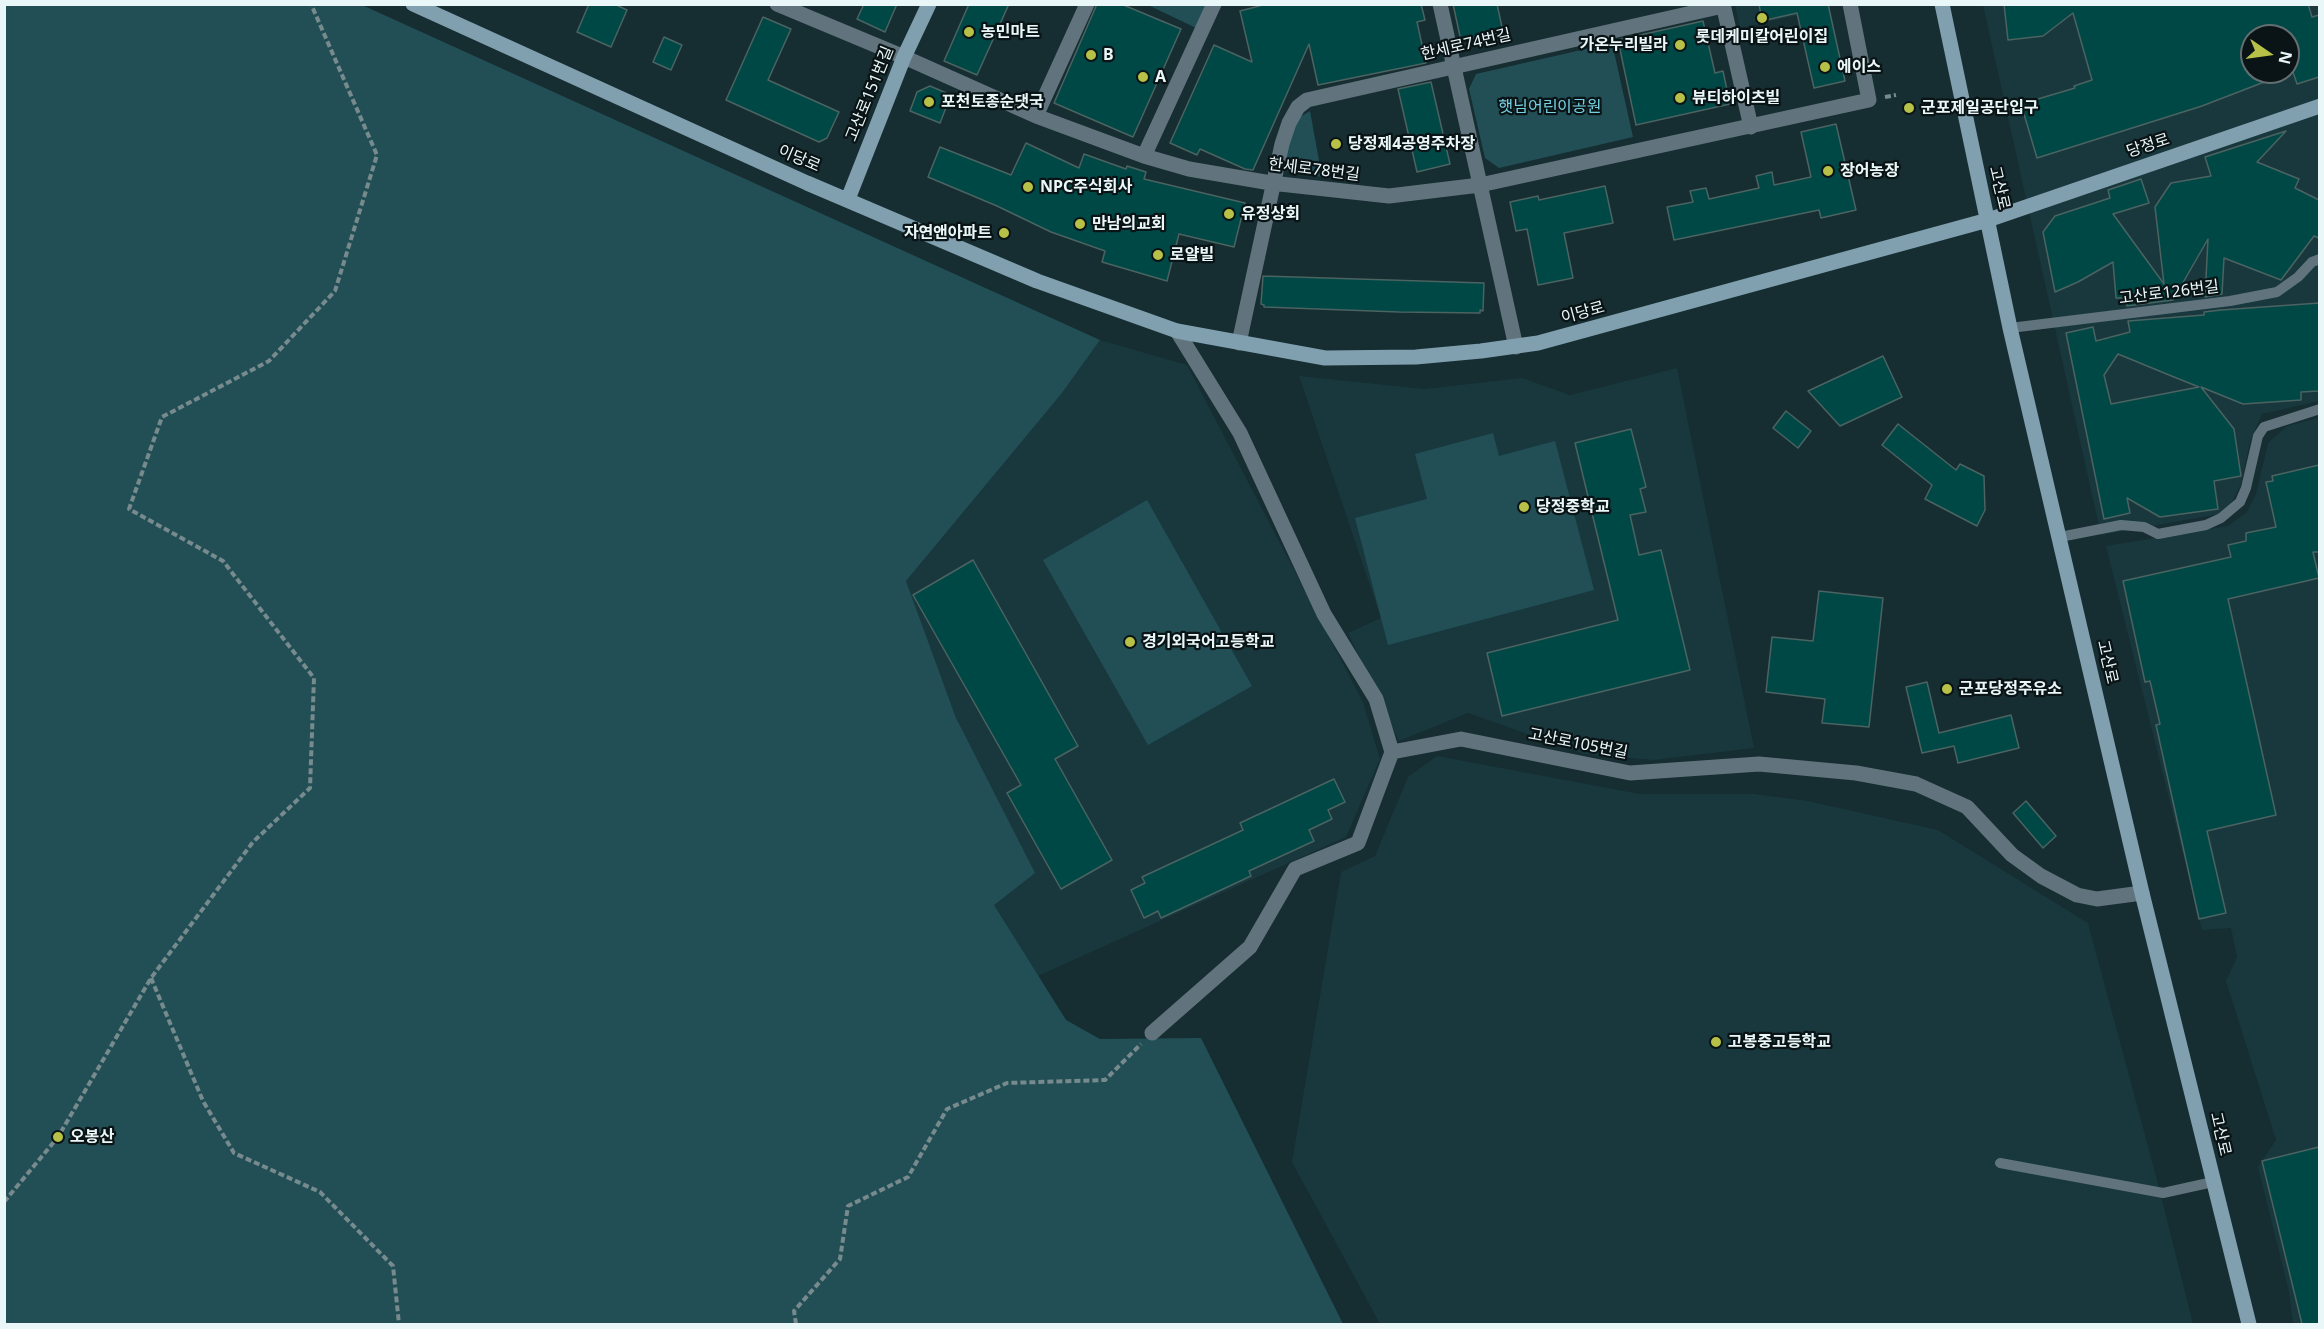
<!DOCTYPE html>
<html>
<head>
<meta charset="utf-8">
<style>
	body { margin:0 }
	#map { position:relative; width:2324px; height:1329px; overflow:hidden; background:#162d31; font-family:"Noto Sans",sans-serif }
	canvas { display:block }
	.frame { position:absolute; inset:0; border:6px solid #e9f7f9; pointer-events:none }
	.north { position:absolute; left:2240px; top:24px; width:60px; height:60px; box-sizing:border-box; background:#0a1315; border:2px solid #636e70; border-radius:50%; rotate:103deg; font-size:16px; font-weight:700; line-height:24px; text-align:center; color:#e9f7f9 }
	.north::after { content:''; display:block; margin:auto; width:21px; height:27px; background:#b7c147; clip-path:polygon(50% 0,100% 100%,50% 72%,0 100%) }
</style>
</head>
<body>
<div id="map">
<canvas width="2324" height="1329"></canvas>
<div class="frame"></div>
<div class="north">N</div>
</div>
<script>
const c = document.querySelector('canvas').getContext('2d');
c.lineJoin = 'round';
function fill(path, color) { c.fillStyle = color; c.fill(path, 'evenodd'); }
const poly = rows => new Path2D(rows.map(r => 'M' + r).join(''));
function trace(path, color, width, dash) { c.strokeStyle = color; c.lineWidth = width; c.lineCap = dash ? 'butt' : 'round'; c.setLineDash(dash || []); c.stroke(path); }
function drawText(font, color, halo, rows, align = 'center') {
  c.font = font + ' "Noto Sans","Noto Sans KR",sans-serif'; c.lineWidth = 4.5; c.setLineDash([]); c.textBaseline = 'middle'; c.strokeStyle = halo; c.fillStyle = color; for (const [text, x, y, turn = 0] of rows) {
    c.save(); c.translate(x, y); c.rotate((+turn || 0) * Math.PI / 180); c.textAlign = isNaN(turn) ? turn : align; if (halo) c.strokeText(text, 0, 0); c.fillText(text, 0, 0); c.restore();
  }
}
const built = poly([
	[1829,4,1830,8,1740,28,1735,5],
	[1983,5,2319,5,2319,401,2262,414,2250,442,2241,484,2231,504,2219,514,2101,535],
	[2252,36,2288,36,2288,72,2252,72],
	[1100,340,1187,365,1363,702,1380,759,1346,837,1038,976,994,905,956,718,906,581,1062,393],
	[1677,368,1754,748,1654,760,1584,754,1468,713,1399,741,1348,633,1381,618,1299,376,1424,389,1522,378,1570,395],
	[2319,418,2319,1324,2293,1324,2289,1292,2258,1167,2276,1140,2226,981,2237,957,2231,928,2202,930,2106,546,2228,526,2247,512,2256,494,2268,443,2287,426],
	[1437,756,1640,794,1754,794,1808,801,1938,830,2088,923,2156,1176,2193,1324,1380,1324,1292,1162,1341,872,1375,856,1408,777]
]);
const green = poly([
	[5,5,362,5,1100,340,1062,393,906,581,956,718,1035,873,994,905,1066,1020,1100,1039,1201,1038,1343,1324,5,1324],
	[1148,5,1207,5,1196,28],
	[1612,43,1633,137,1499,168,1485,158,1469,89,1476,74],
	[1310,111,1322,177,1279,169,1289,136,1300,117],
	[1493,433,1499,456,1555,441,1594,590,1388,645,1355,518,1427,499,1415,454],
	[1147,500,1252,686,1148,745,1043,560]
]);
const building = poly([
	[589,4,614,4,627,10,611,47,577,32,589,4],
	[864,4,897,4,885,32,857,19,864,4],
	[969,4,1009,4,977,75,944,61,969,4],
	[1097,4,1121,4,1181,29,1133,137,1054,103,1097,4],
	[1267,4,1421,4,1425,20,1417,22,1426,63,1318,85,1309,44,1253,170,1245,169,1200,149,1197,155,1170,143,1214,45,1252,62,1240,11,1267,4],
	[1453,4,1497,4,1503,32,1461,41,1453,4],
	[1759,4,1828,4,1845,81,1814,88,1797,13,1762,21,1759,4],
	[2004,4,2308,4,2312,17,2319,15,2319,77,2297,84,2293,72,2288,73,2288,36,2252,36,2252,72,2285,72,2285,74,2202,106,2037,158,2021,104,2075,88,2074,86,2092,80,2073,13,2043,36,2008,40,2004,4],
	[763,17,791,29,768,80,839,112,827,138,819,142,726,100,763,17],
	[1703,21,1715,73,1723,71,1730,104,1636,125,1618,40,1703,21],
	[664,37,682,45,671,70,653,62,664,37],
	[1431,82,1450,164,1417,172,1398,89,1431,82],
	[930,86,951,95,940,123,910,111,917,92,930,86],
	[1836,124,1856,210,1821,218,1819,210,1674,240,1667,207,1693,202,1690,191,1706,188,1709,199,1759,188,1756,176,1772,172,1774,185,1811,177,1801,132,1836,124],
	[2286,131,2257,162,2299,179,2295,188,2319,200,2319,238,2314,236,2281,280,2224,258,2222,294,2205,297,2208,239,2173,300,2127,306,2126,298,2116,298,2113,262,2078,282,2055,292,2043,232,2055,216,2110,198,2108,190,2141,179,2149,203,2113,214,2164,284,2155,207,2171,183,2211,176,2205,157,2286,131],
	[1026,143,1079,168,1084,154,1126,169,1127,166,1146,172,1144,179,1245,203,1234,247,1179,234,1167,281,1102,262,1105,251,1051,232,997,206,928,177,940,147,1011,175,1026,143],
	[1605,186,1613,223,1564,233,1573,278,1538,285,1527,229,1516,231,1510,202,1538,196,1539,200,1605,186],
	[1263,276,1484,283,1483,311,1480,310,1480,313,1399,312,1264,307,1264,305,1261,304,1263,276],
	[2319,303,2319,391,2301,392,2301,400,2243,404,2201,387,2234,429,2241,476,2214,481,2218,509,2160,517,2127,498,2130,513,2104,519,2066,333,2093,327,2096,341,2130,332,2128,321,2204,315,2204,312,2221,310,2319,303],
	[2118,354,2174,377,2199,387,2111,404,2104,375,2118,354],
	[1883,356,1902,397,1840,426,1808,391,1883,356],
	[1786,411,1811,431,1798,448,1773,428,1786,411],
	[1898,424,1956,470,1960,464,1984,476,1985,510,1977,526,1925,499,1932,485,1882,445,1898,424],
	[1631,429,1646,487,1640,489,1646,512,1630,515,1639,555,1661,550,1690,670,1502,716,1487,653,1618,620,1575,443,1631,429],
	[2319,465,2319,552,2313,552,2319,578,2228,599,2276,815,2207,831,2226,913,2199,919,2156,725,2160,724,2150,681,2145,682,2123,581,2231,557,2228,545,2246,541,2246,533,2276,527,2266,482,2273,481,2272,476,2319,465],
	[973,560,1078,746,1055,759,1112,860,1061,889,1007,793,1021,785,913,595,973,560],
	[1819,591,1883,598,1869,727,1822,723,1825,699,1766,692,1772,637,1813,641,1819,591],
	[1927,682,1939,733,2011,715,2019,748,1958,763,1954,746,1922,753,1906,687,1927,682],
	[1334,779,1345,802,1328,810,1332,819,1309,830,1314,841,1249,871,1251,876,1161,918,1158,911,1144,918,1131,890,1145,883,1142,877,1243,830,1240,823,1334,779],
	[2026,801,2056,836,2043,848,2013,813,2026,801],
	[2319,1147,2319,1324,2302,1324,2262,1161,2319,1147]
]);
const path = poly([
	[1885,97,1896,95],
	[151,978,203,1101,234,1153,320,1192,393,1266,399,1324],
	[4,1202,58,1137,151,978,253,842,310,788,314,678,223,561,129,509,162,417,269,361,335,291,377,155,311,4],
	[796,1324,794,1311,840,1259,848,1206,908,1177,947,1109,1007,1083,1105,1080,1141,1044]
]);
const lane = poly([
	[2010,328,2230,301,2277,292,2298,277,2312,262,2320,259],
	[2060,537,2121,525,2144,527,2158,534,2206,525,2221,518,2240,502,2246,488,2258,436,2264,427,2320,409],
	[2000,1163,2163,1193,2213,1182]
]);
const street = poly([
	[777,4,904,57,1036,116,1144,156,1189,169,1271,183,1389,196,1480,185,1869,100,1850,4],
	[1440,4,1516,347],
	[1723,4,1751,127],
	[1036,116,1087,4],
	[1144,156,1214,4],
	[1177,331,1240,433,1324,614,1376,699,1392,752],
	[1239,343,1282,144,1289,123,1298,107,1307,100,1723,6],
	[1152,1033,1250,947,1295,869,1358,843,1392,752,1461,739,1630,773,1759,764,1856,773,1916,784,1967,807,2012,855,2041,876,2077,895,2097,899,2142,893]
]);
const secondary = poly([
	[413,4,807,183,1037,281,1177,331,1325,358,1416,357,1481,351,1538,343,1988,220,2320,106],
	[1942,4,2010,328,2142,893,2249,1324],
	[848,199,904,57,929,4]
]);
const markers = [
	[1762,18,6,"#b7c147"],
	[969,32,6,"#b7c147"],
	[1680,45,6,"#b7c147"],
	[1091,55,6,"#b7c147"],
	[1825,67,6,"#b7c147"],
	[1143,77,6,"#b7c147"],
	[1680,98,6,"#b7c147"],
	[929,102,6,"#b7c147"],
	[1909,108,6,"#b7c147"],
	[1336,144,6,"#b7c147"],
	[1828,171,6,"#b7c147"],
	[1028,187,6,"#b7c147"],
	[1229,214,6,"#b7c147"],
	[1080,224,6,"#b7c147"],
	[1004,233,6,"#b7c147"],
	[1158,255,6,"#b7c147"],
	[1524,507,6,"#b7c147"],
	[1130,642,6,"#b7c147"],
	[1947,689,6,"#b7c147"],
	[1716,1042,6,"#b7c147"],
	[58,1137,6,"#b7c147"]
];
const poiNames = [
	["농민마트",981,32],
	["롯데케미칼어린이집",1762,37,"center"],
	["가온누리빌라",1668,45,"right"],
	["B",1103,55],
	["에이스",1837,67],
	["A",1155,77],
	["뷰티하이츠빌",1692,98],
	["포천토종순댓국",941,102],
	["군포제일공단입구",1921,108],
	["당정제4공영주차장",1348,144],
	["장어농장",1840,171],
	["NPC주식회사",1040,187],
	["유정상회",1241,214],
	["만남의교회",1092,224],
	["자연앤아파트",992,233,"right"],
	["로얄빌",1170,255],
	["당정중학교",1536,507],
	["경기외국어고등학교",1142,642],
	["군포당정주유소",1959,689],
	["고봉중고등학교",1728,1042],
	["오봉산",70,1137]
];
const streetNames = [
	["한세로74번길",1466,45,-13],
	["고산로151번길",870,94,-68],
	["당정로",2148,146,-18],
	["이당로",799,159,23],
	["한세로78번길",1314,170,7],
	["고산로",1999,188,77],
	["고산로126번길",2169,293,-7],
	["이당로",1583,313,-15],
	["고산로",2107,662,77],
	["고산로105번길",1578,744,11],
	["고산로",2220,1134,77]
];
const parkNames = [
	["햇님어린이공원",1550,107]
];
fill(built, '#18383e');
fill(green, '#224f56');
fill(building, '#004846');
trace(building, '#4b6361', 1.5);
trace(path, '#778a8d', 4, [6, 3]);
trace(lane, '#61747e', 10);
trace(street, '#61747e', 15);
trace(secondary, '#809faf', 15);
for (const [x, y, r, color] of markers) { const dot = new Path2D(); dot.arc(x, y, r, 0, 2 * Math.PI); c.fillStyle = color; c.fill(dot); trace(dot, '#0a1315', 2); }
drawText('bold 16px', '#e9f7f9', '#0a1315', poiNames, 'left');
drawText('16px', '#e9f7f9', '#0a1315', streetNames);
drawText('16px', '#74d2e3', '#0a1315', parkNames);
</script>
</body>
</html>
